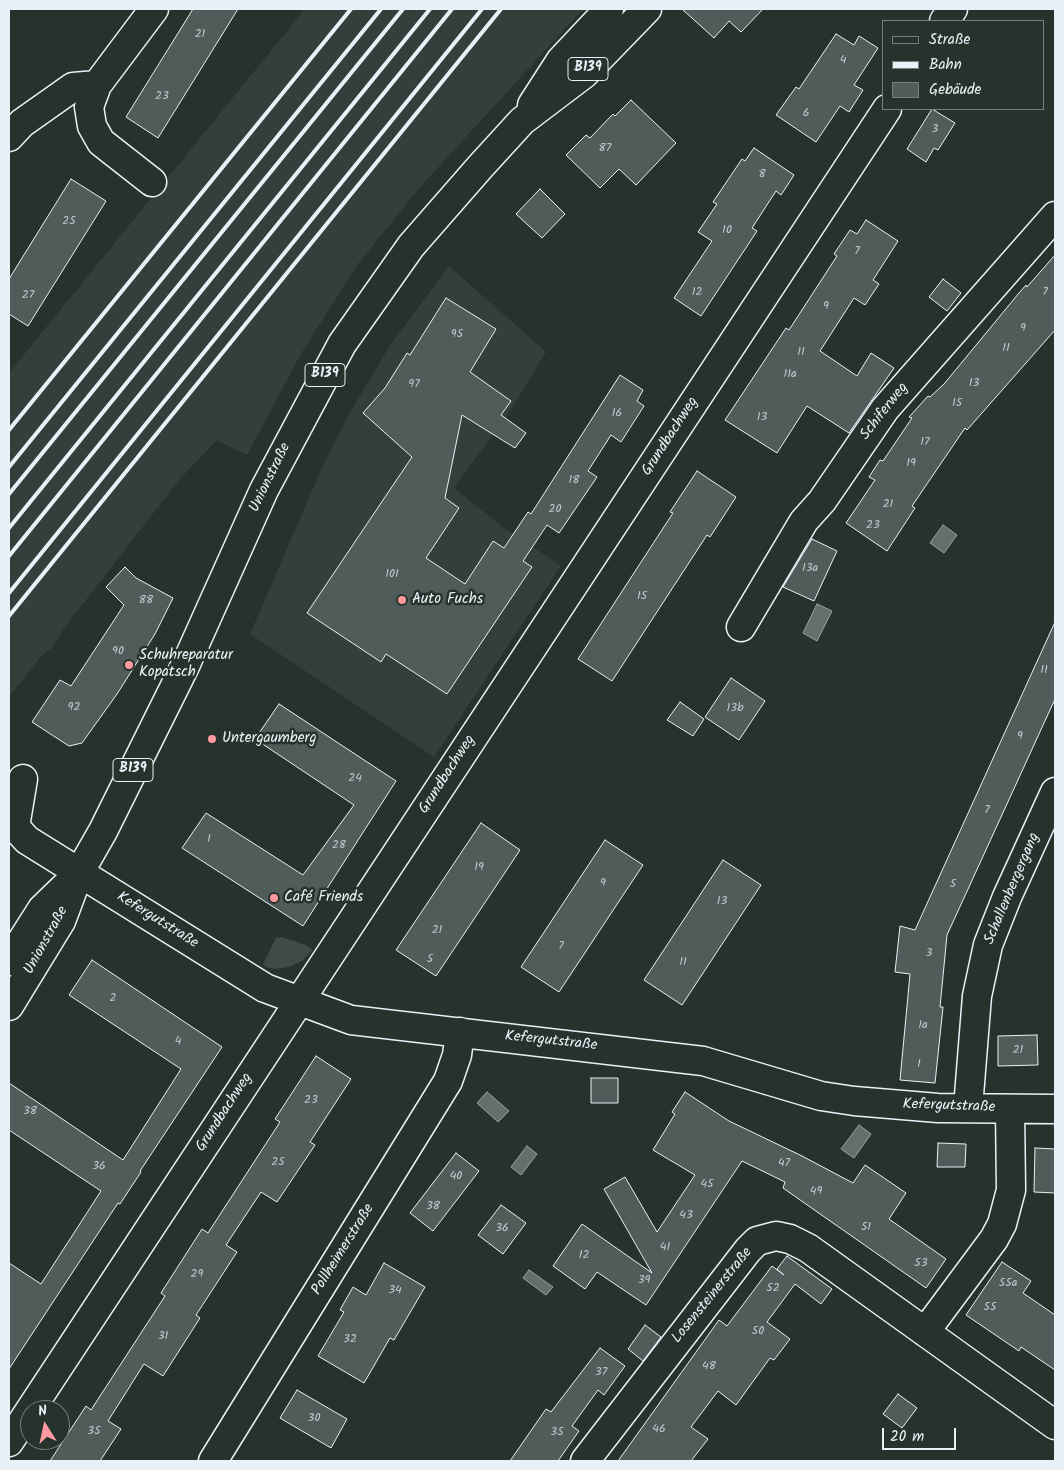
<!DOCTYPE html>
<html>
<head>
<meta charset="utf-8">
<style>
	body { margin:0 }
	#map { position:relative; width:1064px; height:1470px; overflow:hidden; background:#26332d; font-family:Kalam,sans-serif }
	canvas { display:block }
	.frame { position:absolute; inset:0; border:10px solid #e8f1f8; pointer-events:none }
	.legend { position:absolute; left:882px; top:20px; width:162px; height:90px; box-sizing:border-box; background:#26332d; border:1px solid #747f7e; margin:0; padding:6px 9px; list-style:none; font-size:15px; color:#e8f1f8 }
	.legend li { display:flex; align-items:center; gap:10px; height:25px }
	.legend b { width:25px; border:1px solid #747f7e }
	.north { position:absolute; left:20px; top:1400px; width:50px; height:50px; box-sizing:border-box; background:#26332d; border:1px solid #747f7e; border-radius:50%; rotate:350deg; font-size:14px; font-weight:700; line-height:20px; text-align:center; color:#e8f1f8 }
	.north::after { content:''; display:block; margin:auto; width:18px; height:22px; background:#ff9aa2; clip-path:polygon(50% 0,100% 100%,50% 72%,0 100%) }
	.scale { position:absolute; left:882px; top:1428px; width:74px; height:22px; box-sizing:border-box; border:2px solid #e8f1f8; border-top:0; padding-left:6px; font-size:15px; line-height:18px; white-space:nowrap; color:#e8f1f8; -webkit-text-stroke:4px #26332d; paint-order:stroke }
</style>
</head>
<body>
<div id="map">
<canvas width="1064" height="1470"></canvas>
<div class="frame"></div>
<ul class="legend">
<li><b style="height:6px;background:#26332d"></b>Straße</li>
<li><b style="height:6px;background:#e8f1f8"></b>Bahn</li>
<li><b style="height:14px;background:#505c59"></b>Gebäude</li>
</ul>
<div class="north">N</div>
<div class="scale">20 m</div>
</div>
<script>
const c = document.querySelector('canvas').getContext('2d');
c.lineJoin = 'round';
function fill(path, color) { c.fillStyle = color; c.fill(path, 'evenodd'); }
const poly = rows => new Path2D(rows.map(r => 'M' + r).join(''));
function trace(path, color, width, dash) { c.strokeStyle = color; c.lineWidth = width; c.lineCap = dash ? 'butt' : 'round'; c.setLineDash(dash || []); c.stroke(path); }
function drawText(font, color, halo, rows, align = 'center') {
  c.font = font + ' Kalam,sans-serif'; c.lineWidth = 5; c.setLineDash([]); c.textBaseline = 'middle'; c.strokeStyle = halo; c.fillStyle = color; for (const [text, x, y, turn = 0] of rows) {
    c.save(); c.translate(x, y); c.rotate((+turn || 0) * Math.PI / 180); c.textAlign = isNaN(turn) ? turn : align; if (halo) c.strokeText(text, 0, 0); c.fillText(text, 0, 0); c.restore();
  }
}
const built = poly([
	[305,9,583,9,422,185,358,264,302,352,247,455,217,440,179,480,65,627,52,648,42,655,9,697,9,373],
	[449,266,546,352,509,413,454,488,504,528,561,566,434,757,250,634,325,461,349,414,389,347]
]);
const green = poly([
	[282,937,306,945,313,950,302,961,289,967,275,969,266,967,263,964,276,938]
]);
const water = poly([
	[943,525,957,535,944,553,930,543,943,525],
	[817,604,832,611,817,641,803,633,817,604],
	[487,1092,509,1111,498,1122,477,1103,487,1092],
	[859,1125,871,1134,854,1158,841,1149,859,1125],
	[527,1146,537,1154,521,1175,511,1167,527,1146],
	[529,1270,553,1287,546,1295,523,1278,529,1270]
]);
const building = poly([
	[193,9,238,9,158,138,126,117,193,9],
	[682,9,763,9,741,32,729,21,714,38,682,9],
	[836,34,854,45,859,36,878,48,854,85,863,90,849,112,840,106,816,142,776,115,796,87,799,89,836,34],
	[631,100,676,143,636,185,619,169,600,188,566,155,586,135,590,138,613,114,615,116,631,100],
	[932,109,955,123,938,150,934,148,926,162,907,149,932,109],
	[754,148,794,175,781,195,776,191,752,228,757,231,701,316,674,298,712,241,698,232,717,204,713,202,742,159,745,161,754,148],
	[71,179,106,201,28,326,9,314,9,279,71,179],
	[540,189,565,214,542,238,516,214,540,189],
	[866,220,898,241,873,280,879,284,865,305,854,298,820,351,857,376,871,353,894,368,849,433,807,406,777,453,725,420,786,328,789,330,837,256,834,254,850,230,857,234,866,220],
	[1055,255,1055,330,967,430,965,428,912,506,915,508,887,551,846,523,875,480,869,477,880,460,883,461,912,418,909,417,928,396,930,397,944,384,1019,293,1026,285,1027,287,1055,255],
	[943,279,961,293,947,311,929,297,943,279],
	[446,298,496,329,470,372,511,401,501,415,526,433,515,448,462,415,445,498,459,508,426,558,465,584,493,541,504,548,528,512,531,514,620,375,643,390,637,401,644,406,621,442,611,435,588,471,597,477,559,533,547,525,523,561,532,567,447,694,386,654,381,662,307,613,412,457,363,413,385,388,407,353,410,355,446,298],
	[697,471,736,497,710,537,707,535,612,681,578,659,673,513,670,512,697,471],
	[812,539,837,551,814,601,783,587,812,539],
	[125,567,136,578,173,598,155,634,117,694,82,743,69,746,32,722,60,680,71,686,124,605,106,587,125,567],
	[1055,622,1055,699,947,935,940,1007,943,1007,935,1083,900,1080,910,974,895,972,900,926,915,930,1055,622],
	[731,678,765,701,739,740,705,717,731,678],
	[680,702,704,719,693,736,667,720,680,702],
	[279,704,396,781,303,926,182,848,206,813,303,875,354,805,255,739,279,704],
	[481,823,520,850,436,976,396,950,481,823],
	[605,840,643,865,559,992,521,967,605,840],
	[723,860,761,885,682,1005,644,980,723,860],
	[92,960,222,1047,140,1171,141,1172,120,1204,118,1203,9,1369,9,1263,41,1284,101,1191,9,1130,9,1083,123,1160,181,1069,69,995,92,960],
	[1037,1035,1038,1065,998,1066,998,1036,1037,1035],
	[316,1056,351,1079,310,1142,315,1145,277,1202,261,1192,226,1245,237,1252,196,1315,200,1318,163,1376,144,1364,108,1421,121,1429,100,1461,50,1461,86,1406,91,1410,165,1296,161,1293,202,1229,208,1233,280,1122,275,1119,316,1056],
	[591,1078,618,1078,618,1103,591,1103,591,1078],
	[685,1092,729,1121,802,1156,853,1183,865,1165,906,1193,889,1219,946,1259,926,1288,783,1188,785,1182,742,1161,646,1305,597,1272,585,1289,553,1266,582,1224,652,1273,604,1189,625,1177,657,1232,695,1175,653,1150,675,1114,672,1112,685,1092],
	[938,1143,966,1144,965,1167,937,1167,938,1143],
	[1035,1148,1055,1149,1055,1193,1034,1192,1035,1148],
	[456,1153,479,1171,433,1231,410,1213,456,1153],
	[501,1205,526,1223,503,1254,478,1235,501,1205],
	[787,1256,832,1289,821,1304,795,1284,767,1322,790,1339,774,1360,770,1358,736,1405,718,1391,691,1427,708,1439,691,1461,618,1461,719,1320,727,1326,772,1266,784,1275,777,1269,787,1256],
	[1002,1262,1031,1281,1023,1293,1055,1315,1055,1370,1021,1347,1019,1351,966,1315,1002,1262],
	[384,1263,425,1287,394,1340,390,1338,364,1383,318,1356,344,1312,340,1310,353,1287,366,1295,384,1263],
	[645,1325,661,1337,643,1361,628,1349,645,1325],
	[600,1348,625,1366,604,1395,598,1390,572,1426,579,1431,558,1461,510,1461,546,1409,551,1412,600,1348],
	[297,1390,347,1419,331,1448,280,1418,297,1390],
	[898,1394,917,1408,902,1428,883,1414,898,1394]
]);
const minor = poly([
	[944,21,953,9],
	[9,137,22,123,73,87,97,85],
	[152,182,101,142,92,126,89,107,97,85,154,9],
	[741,627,804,521,822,501,885,409,1055,216],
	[23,779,16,821,17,829,27,840,265,988,351,1020,703,1061,821,1096,854,1101,938,1108,1055,1109],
	[968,1108,977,996,988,945,1007,897,1055,792],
	[925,1332,994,1239,1002,1224,1011,1190,1010,1109],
	[9,1442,887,109],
	[213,1461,448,1081,457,1055,460,1032],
	[585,1461,748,1250,757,1241,776,1236,790,1239,808,1248,1055,1425]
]);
const major = poly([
	[532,105,561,60,609,9],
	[9,961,42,909,73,879],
	[9,1006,61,921,79,873,103,831,185,666,264,490,342,344,411,246,480,167,522,121,584,74,647,9]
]);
const rail = poly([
	[9,430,351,9],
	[9,467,381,9],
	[9,494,403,9],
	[9,528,430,9],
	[9,556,452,9],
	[9,593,482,9],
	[9,616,501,9]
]);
const markers = [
	[402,600,5,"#ff9aa2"],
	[129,665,5,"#ff9aa2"],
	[212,739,5,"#ff9aa2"],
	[274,898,5,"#ff9aa2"]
];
const numberNames = [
	["21",200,35],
	["4",843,61],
	["23",162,97],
	["6",806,114],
	["3",935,130],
	["87",605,149],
	["8",762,175],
	["25",69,222],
	["10",727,231],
	["7",857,252],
	["12",697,293],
	["7",1045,293],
	["27",28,296],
	["9",826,307],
	["9",1023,329],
	["95",457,335],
	["11",1006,349],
	["11",801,353],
	["11a",790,375],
	["13",974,384],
	["97",414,385],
	["15",957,404],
	["16",617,414],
	["13",762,418],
	["17",925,443],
	["19",911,464],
	["18",574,481],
	["21",888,505],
	["20",555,510],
	["23",873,526],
	["13a",810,569],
	["101",392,575],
	["15",642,597],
	["88",146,601],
	["90",118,652],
	["11",1044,671],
	["92",74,708],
	["13b",735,709],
	["9",1020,737],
	["24",355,779],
	["7",987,811],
	["1",209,840],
	["28",339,846],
	["19",479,868],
	["9",603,884],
	["5",953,885],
	["13",722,902],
	["21",437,931],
	["7",561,947],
	["3",929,954],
	["5",430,960],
	["11",683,963],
	["2",113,999],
	["1a",923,1026],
	["4",178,1042],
	["21",1018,1051],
	["1",919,1065],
	["23",311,1101],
	["38",30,1112],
	["25",278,1163],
	["47",784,1164],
	["36",99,1167],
	["40",456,1177],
	["45",707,1185],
	["49",816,1192],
	["38",433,1207],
	["43",686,1216],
	["51",866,1228],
	["36",502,1229],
	["41",665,1248],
	["12",584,1256],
	["53",921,1264],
	["29",197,1275],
	["39",644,1281],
	["55a",1008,1284],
	["52",773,1289],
	["34",395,1291],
	["55",990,1308],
	["50",758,1332],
	["31",163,1337],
	["32",350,1340],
	["48",709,1367],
	["37",601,1373],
	["30",314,1419],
	["46",659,1430],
	["35",94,1432],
	["35",557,1433]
];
const shields = [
	[588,69,40],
	[325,375,40],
	[133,770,40]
];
const shieldNames = [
	["B139",588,69],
	["B139",325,375],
	["B139",133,770]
];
const streetNames = [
	["Schiferweg",885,412,-52],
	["Grundbachweg",671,437,-57],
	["Unionstraße",271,478,-64],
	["Grundbachweg",448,775,-57],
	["Schallenbergergang",1013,889,-67],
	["Kefergutstraße",157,921,32],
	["Unionstraße",47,941,-61],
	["Kefergutstraße",551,1042,6],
	["Kefergutstraße",949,1107,2],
	["Grundbachweg",225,1113,-57],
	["Pollheimerstraße",344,1250,-58],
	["Losensteinerstraße",713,1296,-51]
];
const poiNames = [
	["Auto Fuchs",412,600],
	["Schuhreparatur",139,656],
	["Kopatsch",139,673],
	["Untergaumberg",222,739],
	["Café Friends",284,898]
];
fill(built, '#333f3a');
fill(green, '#3e4b47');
fill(water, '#636f6d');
trace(water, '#98a3a5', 1);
fill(building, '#505c59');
trace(building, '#e8f1f8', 1);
trace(minor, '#e8f1f8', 31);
trace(major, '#e8f1f8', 31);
trace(minor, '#26332d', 28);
trace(major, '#26332d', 28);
trace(rail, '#e8f1f8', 4);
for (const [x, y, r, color] of markers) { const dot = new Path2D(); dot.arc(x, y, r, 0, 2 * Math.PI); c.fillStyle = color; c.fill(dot); trace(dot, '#26332d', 2); }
drawText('12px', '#c2ccd0', null, numberNames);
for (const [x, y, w] of shields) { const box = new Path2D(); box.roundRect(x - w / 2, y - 11.5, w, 23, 4); c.fillStyle = '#26332d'; c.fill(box); trace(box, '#e8f1f8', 1); }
drawText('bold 14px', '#e8f1f8', null, shieldNames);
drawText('15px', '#e8f1f8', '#26332d', streetNames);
drawText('15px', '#e8f1f8', '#26332d', poiNames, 'left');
</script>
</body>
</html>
